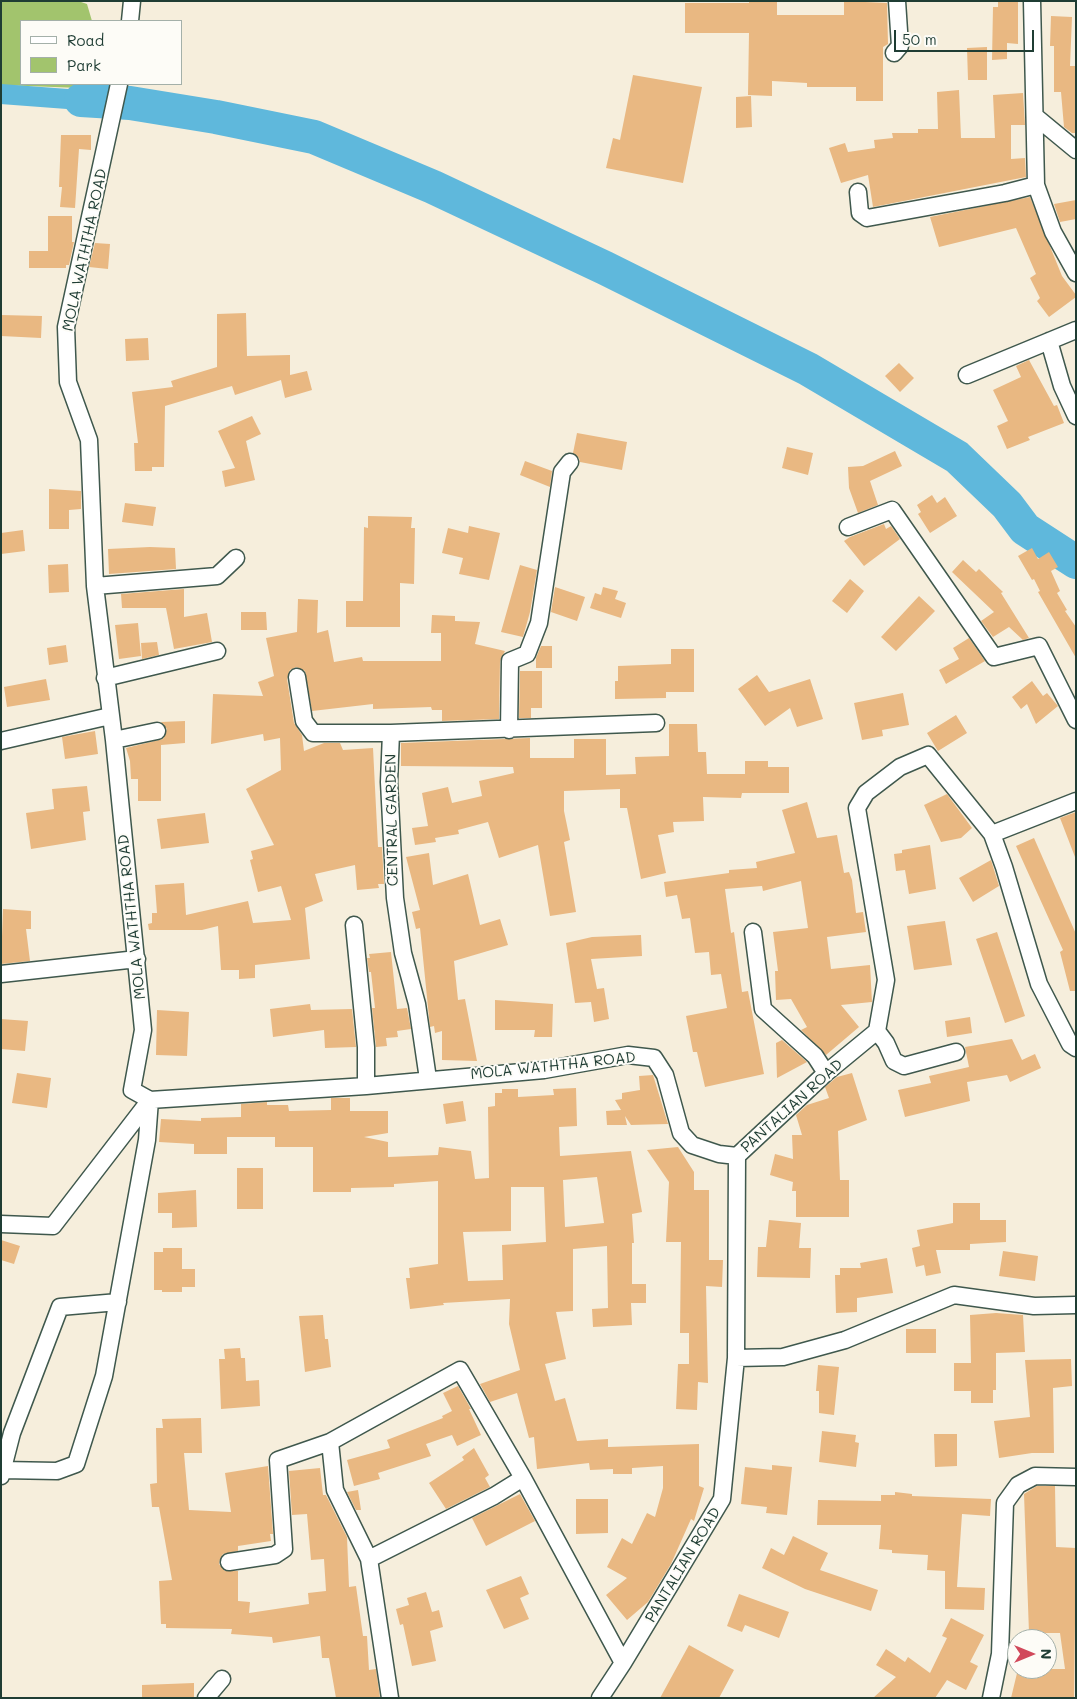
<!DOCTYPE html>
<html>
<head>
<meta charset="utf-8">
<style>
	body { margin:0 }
	#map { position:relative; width:1077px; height:1699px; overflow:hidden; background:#f6eedc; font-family:Mali,sans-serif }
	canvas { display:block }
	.frame { position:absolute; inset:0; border:2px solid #1f3d34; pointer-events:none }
	.legend { position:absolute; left:20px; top:20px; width:162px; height:65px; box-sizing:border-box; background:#fdfcf7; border:1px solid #a4b0a9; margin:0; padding:6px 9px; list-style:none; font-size:15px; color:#1f3d34 }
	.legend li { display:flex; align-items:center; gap:10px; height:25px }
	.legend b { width:25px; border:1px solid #a4b0a9 }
	.north { position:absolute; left:1007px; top:1629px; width:50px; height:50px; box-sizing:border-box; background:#fdfcf7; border:1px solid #a4b0a9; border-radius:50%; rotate:90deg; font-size:14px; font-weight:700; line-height:20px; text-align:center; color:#1f3d34 }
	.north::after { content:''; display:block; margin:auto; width:18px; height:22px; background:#d1495b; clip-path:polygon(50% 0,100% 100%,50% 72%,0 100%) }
	.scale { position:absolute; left:894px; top:30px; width:140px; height:22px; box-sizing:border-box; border:2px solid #1f3d34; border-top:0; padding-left:6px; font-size:15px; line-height:18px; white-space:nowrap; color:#1f3d34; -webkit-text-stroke:4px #fdfcf7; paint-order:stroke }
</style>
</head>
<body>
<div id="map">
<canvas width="1077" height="1699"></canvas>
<div class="frame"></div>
<ul class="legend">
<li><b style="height:6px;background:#fff"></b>Road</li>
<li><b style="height:14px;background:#a2c46d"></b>Park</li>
</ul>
<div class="north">N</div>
<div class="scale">50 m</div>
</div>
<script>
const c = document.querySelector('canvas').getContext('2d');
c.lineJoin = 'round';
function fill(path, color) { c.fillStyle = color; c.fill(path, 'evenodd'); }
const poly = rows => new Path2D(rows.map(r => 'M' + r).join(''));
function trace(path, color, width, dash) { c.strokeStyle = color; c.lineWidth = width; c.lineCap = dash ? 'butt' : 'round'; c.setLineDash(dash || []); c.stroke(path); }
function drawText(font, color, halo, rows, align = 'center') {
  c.font = font + ' Mali,sans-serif'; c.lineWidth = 4; c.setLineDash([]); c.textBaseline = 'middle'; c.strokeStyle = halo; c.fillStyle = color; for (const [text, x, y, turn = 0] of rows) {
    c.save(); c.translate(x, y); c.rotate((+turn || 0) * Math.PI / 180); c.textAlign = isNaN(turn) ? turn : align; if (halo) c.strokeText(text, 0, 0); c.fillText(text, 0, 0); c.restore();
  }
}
const green = poly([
	[1,1,78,1,87,4,92,21,21,21,21,84,84,84,80,88,1,85]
]);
const canal = poly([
	[1,94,81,100]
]);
const river = poly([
	[81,100,130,103,216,117,314,137,433,187,605,268,808,369,957,457,1007,505,1025,529,1076,562]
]);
const building = poly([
	[749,1,777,1,777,15,844,15,844,1,887,3,888,44,883,47,883,101,856,101,856,87,807,87,807,83,772,81,772,96,748,95,749,33,685,33,685,3,749,3],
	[998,1,1018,1,1018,44,1007,43,1007,59,992,60,993,7,998,7],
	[1051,16,1072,17,1070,66,1076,66,1076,133,1072,133,1064,127,1061,92,1054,92,1054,46,1050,46],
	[987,47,987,80,968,80,967,48],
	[633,75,702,87,683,183,606,168,613,138,620,140],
	[959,90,961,138,995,138,993,95,1023,93,1025,125,1011,125,1011,159,1025,158,1026,177,873,207,868,175,841,183,829,148,845,143,848,152,875,148,874,140,893,138,892,133,918,133,918,129,938,129,937,92],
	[751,96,752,127,736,128,736,97],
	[61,135,91,135,91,150,79,149,75,208,60,207,62,187,59,187],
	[1030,197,1062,276,1076,295,1076,297,1049,317,1037,301,1040,298,1030,278,1036,274,1016,228,939,247,930,217],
	[1076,200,1076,219,1060,222,1054,204],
	[48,216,72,216,72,242,74,242,69,265,66,265,66,268,29,268,29,251,48,251],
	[95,243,110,244,108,269,89,267],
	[246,313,247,356,290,355,290,375,307,371,312,390,285,398,281,380,235,395,232,386,165,406,164,467,152,467,152,471,135,471,134,443,138,443,132,392,173,387,171,381,217,367,217,314],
	[1,315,42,316,41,338,1,336],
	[148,338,149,360,126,361,125,339],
	[1029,360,1054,406,1057,405,1064,423,1028,437,1030,440,1007,449,997,426,1008,421,993,390,1021,377,1016,366],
	[899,363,914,378,900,392,885,376],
	[252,416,261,434,246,441,255,480,225,487,222,471,235,468,218,431],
	[577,433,627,442,622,470,580,462,579,458,573,453],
	[787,447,813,453,808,475,782,468],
	[895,451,902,466,870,481,878,505,858,513,849,488,848,467,863,466],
	[525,461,552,471,550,487,520,475],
	[49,489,81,491,81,509,69,510,69,529,49,529],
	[932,495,937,503,945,497,957,516,930,533,918,514,921,512,917,505],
	[125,503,156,507,153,526,122,522],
	[368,516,412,517,411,528,415,528,414,584,400,583,400,627,346,627,346,601,363,601,364,527,368,528],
	[884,524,886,529,891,526,900,539,864,566,844,541,850,537],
	[469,526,500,533,489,580,459,574,463,558,442,553,448,528,468,533],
	[23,530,25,551,1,554,1,533],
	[150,547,175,548,176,569,109,574,108,549],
	[1032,548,1038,559,1049,552,1058,567,1051,571,1060,591,1057,593,1067,610,1065,611,1076,627,1076,658,1038,592,1040,591,1034,579,1032,580,1018,556],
	[963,560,976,572,979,569,1003,592,1001,593,1029,638,1023,640,1009,627,993,637,981,621,994,612,952,572],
	[68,564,69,592,49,593,48,565],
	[520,565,537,570,530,612,523,637,501,632],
	[850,579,864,591,847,613,832,601],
	[555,587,585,597,577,621,551,612],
	[603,587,618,591,615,599,626,603,621,618,590,608,595,593,601,595],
	[184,589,184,617,207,613,212,642,174,649,166,608,122,608,121,594],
	[919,596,935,611,896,651,881,637],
	[298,599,318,600,317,633,328,630,334,662,362,657,363,661,441,661,441,633,431,633,432,615,455,616,455,621,480,622,475,644,505,651,500,661,499,719,442,721,442,710,432,710,431,707,373,709,373,704,312,711,305,671,296,667,290,670,287,679,294,723,302,735,304,751,324,743,340,743,343,750,373,748,378,847,382,847,384,884,378,884,379,888,357,890,355,865,315,874,323,901,305,908,310,959,255,965,255,978,239,979,239,970,221,970,218,926,202,930,149,930,148,924,152,923,152,913,157,913,155,885,184,883,186,915,248,901,253,923,291,920,281,886,258,892,250,860,253,859,251,851,274,845,246,789,281,770,280,738,264,741,263,734,211,744,213,694,263,696,258,682,274,676,266,638,297,632],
	[241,612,266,612,267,630,241,630],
	[138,623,141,656,119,659,115,625],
	[969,638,985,661,946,684,939,670,959,659,953,648],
	[157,642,159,655,142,659,141,643],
	[66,645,68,662,49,665,47,648],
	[541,646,552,646,552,668,536,668,536,658],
	[671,649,694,649,694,692,666,692,666,698,615,699,615,681,618,681,618,666,671,664],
	[520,671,542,671,542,708,531,708,531,718,519,718],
	[757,675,769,692,810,679,823,719,797,727,790,708,765,726,738,689],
	[46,679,50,700,7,707,4,687],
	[1032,681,1043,696,1047,693,1058,706,1036,724,1027,704,1021,709,1012,697],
	[903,693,909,725,882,730,883,736,862,740,854,703],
	[956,715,967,733,938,751,927,733],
	[185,721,185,743,161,745,161,801,138,801,138,779,131,779,130,761,126,748,163,739,167,729,161,722],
	[669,724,697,724,698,752,706,752,707,774,745,774,745,761,768,761,768,767,789,767,789,793,742,793,741,798,703,797,704,821,673,822,674,832,658,835,666,873,641,879,627,808,620,808,620,789,564,791,564,811,570,840,564,842,576,912,550,916,538,845,499,858,488,822,458,830,459,834,435,838,436,842,415,845,412,828,428,826,422,793,448,787,452,803,482,796,479,781,514,773,513,767,401,766,401,743,530,738,530,758,574,758,574,739,606,739,606,775,636,774,635,757,669,756],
	[95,731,98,754,65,759,62,737],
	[87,786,90,811,83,812,86,840,31,849,26,813,54,809,52,789],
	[947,794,972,828,961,838,941,842,924,805],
	[807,802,817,838,837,835,844,873,849,872,852,880,856,913,863,912,866,932,827,937,831,969,870,965,872,1002,841,1005,859,1027,826,1055,801,1030,807,1027,791,999,776,1000,775,971,778,971,773,932,808,928,801,881,763,891,762,886,725,889,731,933,734,932,742,992,748,991,764,1074,705,1087,697,1052,693,1052,686,1016,727,1008,721,974,711,975,709,952,695,953,690,918,682,919,677,895,666,897,664,882,729,873,729,870,757,868,756,862,795,853,782,810],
	[1076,812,1076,856,1075,857,1060,818],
	[205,813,209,843,161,849,157,819],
	[1034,838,1076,934,1076,991,1070,991,1060,952,1063,950,1016,846],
	[930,845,936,889,909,894,905,870,896,871,894,854,902,853,902,850],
	[429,853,433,885,468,874,480,925,500,919,508,945,454,961,458,1000,465,999,477,1061,442,1060,442,1031,435,1033,434,1026,430,1027,420,928,416,929,412,912,420,910,406,857],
	[991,860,999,886,973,902,959,878],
	[3,909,31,911,31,929,26,929,30,961,1,964],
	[945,921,952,965,914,970,907,926],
	[997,932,1025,1016,1005,1023,976,939],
	[641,935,642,956,591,959,597,989,604,988,609,1019,594,1022,591,1002,575,1003,566,943,592,937],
	[391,952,397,1009,407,1008,411,1029,397,1031,398,1037,386,1038,387,1046,376,1047,372,1008,375,1008,371,972,369,972,367,958,370,958,369,954],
	[495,1000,553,1004,552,1037,534,1037,535,1030,495,1030],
	[310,1004,311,1010,352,1009,356,1047,325,1048,324,1030,273,1037,270,1009],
	[157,1010,189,1012,187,1056,156,1055],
	[970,1017,972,1033,947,1037,945,1021],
	[1,1019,28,1021,25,1051,1,1049],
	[1012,1039,1022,1060,1035,1054,1041,1068,1010,1082,1007,1075,967,1082,970,1101,905,1117,898,1090,931,1083,929,1076,969,1067,965,1047],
	[782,1040,807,1062,777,1078,776,1043],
	[17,1073,51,1078,47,1108,12,1103],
	[852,1073,867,1120,838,1131,840,1180,849,1180,849,1217,796,1217,796,1191,792,1191,793,1182,770,1175,775,1154,793,1159,792,1135,802,1135,796,1115,807,1105,829,1098,825,1087,837,1077],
	[653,1075,668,1124,631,1125,625,1116,627,1125,607,1125,606,1111,621,1110,615,1100,622,1099,622,1093,640,1090,639,1076],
	[576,1088,577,1126,559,1127,560,1156,631,1151,642,1212,632,1214,634,1243,632,1243,632,1284,646,1284,646,1303,631,1303,632,1325,593,1327,592,1309,608,1308,607,1246,573,1249,573,1311,556,1312,566,1359,545,1364,555,1401,565,1398,577,1441,608,1439,608,1447,699,1444,699,1486,704,1488,694,1521,691,1519,671,1564,648,1602,627,1620,606,1595,627,1578,607,1567,622,1538,632,1544,647,1513,655,1517,663,1488,663,1466,632,1468,632,1474,613,1474,613,1469,590,1470,589,1463,537,1469,534,1437,529,1438,517,1393,490,1402,480,1384,520,1370,509,1324,510,1299,443,1303,444,1305,410,1309,406,1278,410,1278,409,1268,438,1264,438,1181,394,1184,394,1187,351,1188,351,1192,313,1192,313,1147,275,1147,275,1137,227,1137,227,1154,194,1154,194,1144,159,1142,161,1119,201,1121,201,1118,241,1117,241,1104,267,1102,267,1105,288,1105,289,1111,331,1110,331,1098,350,1098,350,1111,388,1111,388,1133,364,1137,388,1142,388,1157,438,1155,439,1147,471,1151,475,1179,489,1178,488,1107,495,1106,495,1093,502,1093,502,1089,518,1089,518,1097,554,1095,553,1089],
	[597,1177,604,1223,565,1227,563,1180],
	[511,1187,544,1187,546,1242,502,1245,503,1280,468,1281,463,1232,511,1231],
	[463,1101,466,1121,446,1124,443,1104],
	[678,1147,694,1172,694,1190,709,1190,709,1260,723,1260,722,1287,706,1286,708,1383,698,1382,697,1410,676,1409,678,1364,689,1364,689,1333,680,1333,681,1242,666,1242,669,1182,647,1150],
	[237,1168,263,1168,263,1209,237,1209],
	[196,1190,197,1227,172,1228,172,1213,158,1213,158,1193],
	[953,1203,980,1203,980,1220,1006,1220,1006,1242,970,1244,970,1250,936,1250,941,1273,926,1276,924,1265,916,1267,912,1248,920,1246,917,1230,953,1223],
	[769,1220,801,1223,799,1248,811,1248,810,1278,757,1277,758,1247,766,1247],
	[1,1240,20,1246,14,1264,1,1260],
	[163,1248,182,1248,182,1269,195,1269,195,1287,182,1287,182,1292,162,1292,162,1290,154,1290,154,1252,163,1252],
	[1003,1251,1038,1256,1035,1281,999,1276],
	[887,1258,893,1293,857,1298,857,1312,836,1313,835,1275,840,1275,840,1268,861,1268,860,1263],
	[996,1313,1023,1315,1025,1352,996,1353,996,1390,993,1390,993,1403,971,1403,971,1391,954,1391,954,1363,971,1363,970,1315],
	[323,1315,325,1339,328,1339,331,1367,305,1372,299,1316],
	[906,1329,936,1329,936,1353,906,1353],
	[240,1348,241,1358,245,1358,246,1381,259,1380,260,1406,221,1409,219,1359,225,1359,224,1349],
	[1071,1359,1072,1386,1053,1388,1054,1453,1032,1453,999,1458,994,1421,1030,1417,1025,1360],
	[818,1365,839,1367,834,1415,819,1413,819,1391,816,1391],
	[458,1386,471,1409,469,1409,481,1435,457,1446,452,1435,426,1444,431,1456,378,1473,380,1479,354,1486,347,1460,390,1448,387,1440,443,1418,442,1416,452,1411,443,1393],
	[201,1418,202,1453,184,1453,189,1510,231,1512,225,1473,268,1466,273,1534,270,1534,271,1541,238,1546,238,1551,223,1554,220,1559,219,1564,225,1571,238,1571,238,1601,250,1602,249,1613,309,1604,308,1593,326,1591,324,1559,311,1560,307,1514,292,1515,289,1471,320,1468,323,1495,326,1495,347,1537,349,1587,356,1586,363,1636,367,1636,369,1670,376,1669,380,1698,336,1698,329,1658,322,1658,320,1636,273,1643,272,1637,231,1634,232,1629,166,1628,166,1624,161,1624,159,1581,172,1580,159,1507,152,1507,150,1484,157,1483,156,1428,163,1428,162,1419],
	[822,1431,856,1435,855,1442,859,1443,856,1467,819,1462],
	[934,1434,957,1434,957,1466,935,1467],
	[474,1448,489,1475,485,1478,490,1487,446,1509,429,1483,464,1460,462,1457],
	[772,1465,792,1467,787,1515,766,1513,767,1507,741,1504,745,1467,772,1470],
	[1037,1486,1055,1486,1056,1547,1076,1548,1074,1698,1011,1698,1018,1669,1065,1669,1060,1633,1029,1633,1024,1494],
	[358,1490,361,1510,356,1510,347,1492],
	[895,1492,912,1494,912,1496,991,1499,990,1516,962,1514,957,1587,985,1588,984,1610,945,1609,945,1571,927,1570,928,1555,892,1553,892,1550,879,1549,881,1525,817,1525,818,1500,881,1501,881,1495,895,1495],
	[520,1494,535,1521,486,1546,472,1518],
	[576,1499,608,1499,608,1533,576,1534],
	[793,1536,828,1553,820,1570,878,1590,871,1611,805,1589,762,1568,771,1548,784,1555],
	[521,1576,529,1594,520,1598,529,1619,504,1629,486,1590],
	[426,1592,432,1612,439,1610,443,1627,430,1631,436,1661,412,1666,403,1624,400,1625,396,1609,409,1605,407,1598],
	[739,1594,789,1612,779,1638,745,1625,742,1632,727,1626],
	[951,1618,984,1635,970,1662,978,1666,966,1690,947,1680,935,1698,873,1698,896,1677,876,1665,886,1649,905,1662,908,1657,930,1673,947,1638,942,1636],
	[689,1645,734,1670,719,1698,660,1698],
	[194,1683,194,1698,142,1698,142,1685]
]);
const street = poly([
	[1032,1,1036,185,1053,232,1076,273],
	[130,21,132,1],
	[894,53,900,46,897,1],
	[119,84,66,327,68,382,89,440,95,586,114,740,143,1030,132,1090,150,1100,366,1086,544,1070,628,1055,654,1058,665,1075,681,1133,692,1145,719,1154,737,1156],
	[1036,117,1076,150],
	[858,192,860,213,867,218,1005,193,1036,185],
	[1049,341,1062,386,1076,416],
	[967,375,1076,330],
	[848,527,892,510,994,657,1039,646,1076,720],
	[95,586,217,576,236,558],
	[297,677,304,721,313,733,391,733],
	[105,678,217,651],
	[509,730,510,661,527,654,539,623,562,472,570,462],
	[114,740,157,731],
	[1,741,110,716],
	[992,834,1004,867,1039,984,1070,1044,1076,1048],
	[354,925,366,1047,366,1086],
	[753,932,763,1009,815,1056,826,1073],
	[1,974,137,959],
	[877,1031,886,1043,894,1061,904,1066,956,1052],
	[428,1079,417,1004,403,953,395,898,389,782,391,733,656,723],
	[1,1224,53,1226,150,1100],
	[736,1358,783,1357,845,1340,954,1295,1034,1306,1076,1305],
	[330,1442,335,1490,369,1559],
	[2,1470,57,1471,76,1464,104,1376,147,1140,150,1100],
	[1,1476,12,1433,60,1307,118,1302],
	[229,1562,275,1555,284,1549,278,1460,330,1442,460,1370,523,1478,623,1663],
	[206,1698,222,1679],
	[390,1698,369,1559,494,1496,523,1478],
	[600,1698,623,1663,722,1499,736,1358,737,1156,826,1073,877,1031,886,980,857,808,866,793,900,767,928,755,992,834,1076,801],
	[991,1698,1000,1654,1005,1503,1018,1485,1035,1476,1076,1477]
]);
const streetNames = [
	["MOLA WATHTHA ROAD",85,250,-78],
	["CENTRAL GARDEN",392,820,-91],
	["MOLA WATHTHA ROAD",132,917,-96],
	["MOLA WATHTHA ROAD",553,1066,-6],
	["PANTALIAN ROAD",792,1106,-42],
	["PANTALIAN ROAD",683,1565,-59]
];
fill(green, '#a2c46d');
trace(canal, '#5fb8dc', 20);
trace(river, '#5fb8dc', 34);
fill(building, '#e9b882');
trace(street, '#3f584d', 19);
trace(street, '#fff', 16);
drawText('15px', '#1f3d34', '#fdfcf7', streetNames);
</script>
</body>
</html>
